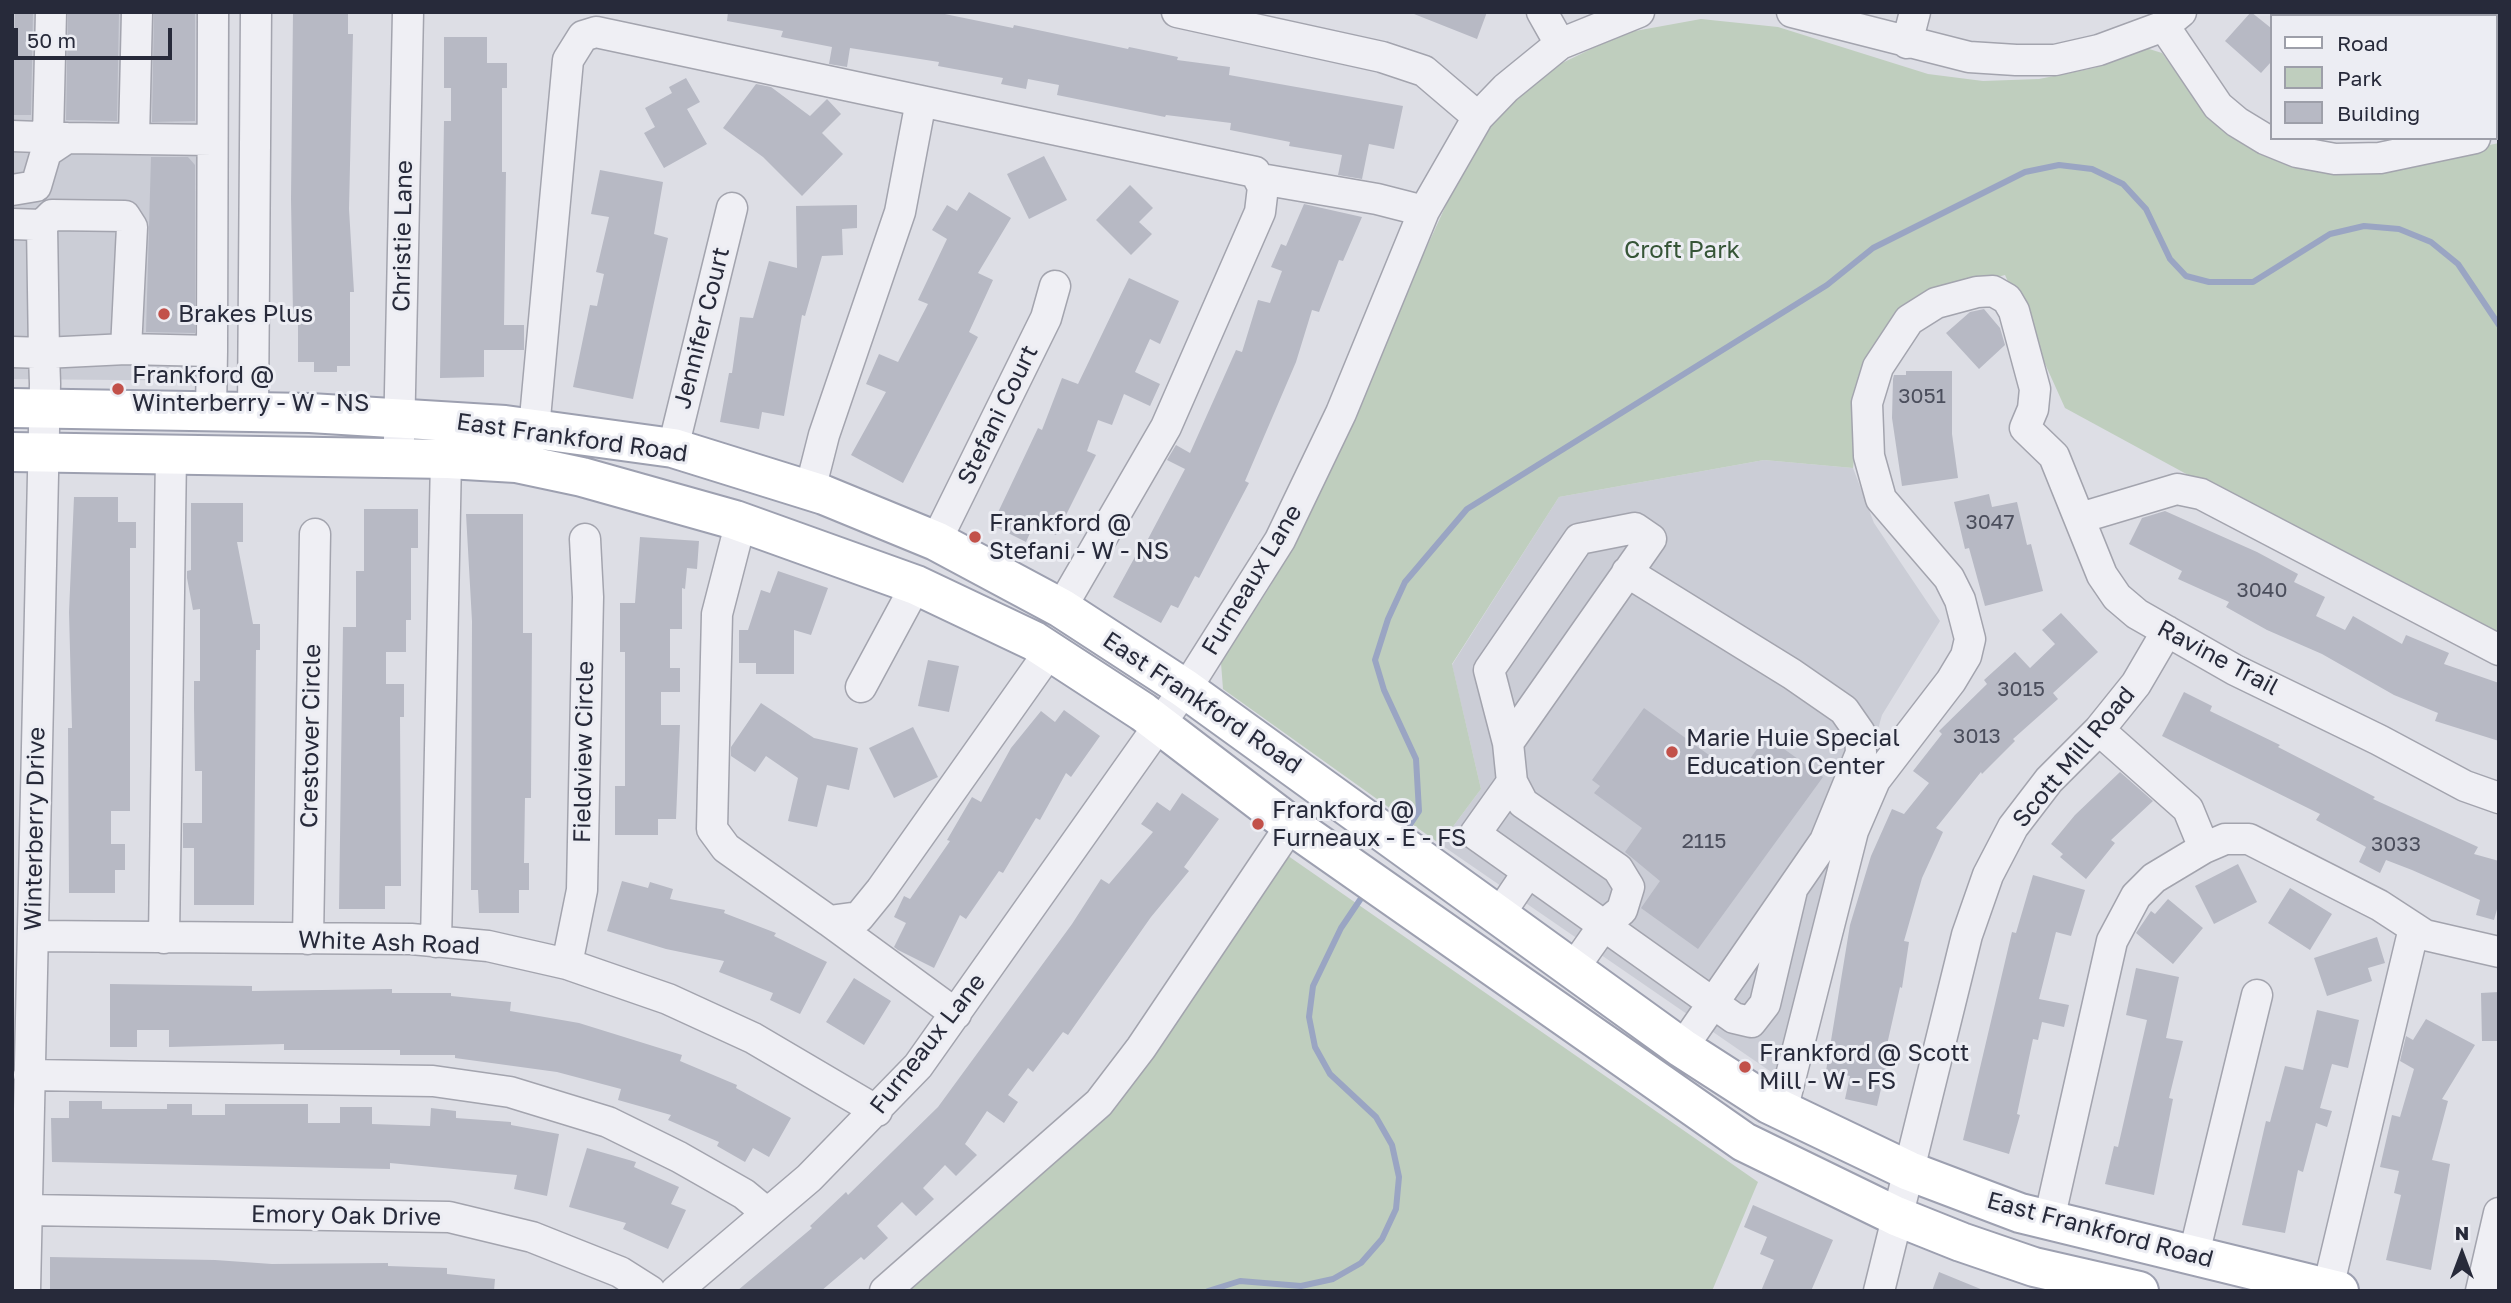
<!DOCTYPE html>
<html>
<head>
<meta charset="utf-8">
<style>
	body { margin:0 }
	#map { position:relative; width:2511px; height:1303px; overflow:hidden; background:#dddee5; font-family:"Golos Text",sans-serif }
	canvas { display:block }
	.frame { position:absolute; inset:0; border:14px solid #272a3a; pointer-events:none }
	.legend { position:absolute; left:2270px; top:14px; width:228px; height:126px; box-sizing:border-box; background:#ecedf3; border:2px solid #9d9fa9; margin:0; padding:9px 12px; list-style:none; font-size:21px; color:#272a3a }
	.legend li { display:flex; align-items:center; gap:14px; height:35px }
	.legend b { width:35px; border:2px solid #9d9fa9 }
	.north { position:absolute; left:2427px; top:1219px; width:70px; height:70px; -webkit-text-stroke:5px #ecedf3; paint-order:stroke; rotate:0deg; font-size:19px; font-weight:700; line-height:28px; text-align:center; color:#272a3a }
	.north::after { content:''; display:block; margin:auto; width:24px; height:32px; background:#272a3a; clip-path:polygon(50% 0,100% 100%,50% 72%,0 100%) }
	.scale { position:absolute; left:14px; top:28px; width:158px; height:32px; box-sizing:border-box; border:4px solid #272a3a; border-top:0; padding-left:9px; font-size:21px; line-height:24px; white-space:nowrap; color:#272a3a; -webkit-text-stroke:5px #ecedf3; paint-order:stroke }
</style>
</head>
<body>
<div id="map">
<canvas width="2511" height="1303"></canvas>
<div class="frame"></div>
<ul class="legend">
<li><b style="height:9px;background:#fff"></b>Road</li>
<li><b style="height:19px;background:#bfcebe"></b>Park</li>
<li><b style="height:19px;background:#b7b9c4"></b>Building</li>
</ul>
<div class="north">N</div>
<div class="scale">50 m</div>
</div>
<script>
const c = document.querySelector('canvas').getContext('2d');
c.lineJoin = 'round';
function fill(path, color) { c.fillStyle = color; c.fill(path, 'evenodd'); }
const poly = rows => new Path2D(rows.map(r => 'M' + r).join(''));
function trace(path, color, width, dash) { c.strokeStyle = color; c.lineWidth = width; c.lineCap = dash ? 'butt' : 'round'; c.setLineDash(dash || []); c.stroke(path); }
function drawText(font, color, halo, rows, align = 'center') {
  c.font = font + ' "Golos Text",sans-serif'; c.lineWidth = 6; c.setLineDash([]); c.textBaseline = 'middle'; c.strokeStyle = halo; c.fillStyle = color; for (const [text, x, y, turn = 0] of rows) {
    c.save(); c.translate(x, y); c.rotate((+turn || 0) * Math.PI / 180); c.textAlign = isNaN(turn) ? turn : align; if (halo) c.strokeText(text, 0, 0); c.fillText(text, 0, 0); c.restore();
  }
}
const built = poly([
	[12,12,230,12,226,381,12,379],
	[1764,460,1853,468,1874,523,1940,621,1882,715,1777,1076,1440,844,1481,789,1452,665,1559,497]
]);
const green = poly([
	[1701,19,1778,27,1928,74,1983,81,2039,79,2094,68,2146,48,2162,53,2206,113,2236,135,2433,157,2499,143,2499,644,2065,408,2005,275,1935,293,1862,392,1853,468,1764,460,1559,497,1452,664,1481,789,1440,844,1223,689,1221,663,1271,585,1465,164,1496,118,1554,67,1624,33],
	[1281,851,1758,1182,1712,1291,893,1291,1102,1108]
]);
const stream = poly([
	[1405,832,1419,811,1416,759,1384,690,1375,660,1388,619,1405,582,1467,509,1827,285,1873,248,2025,172,2059,165,2092,169,2123,184,2146,209,2170,259,2186,276,2209,282,2253,282,2330,234,2364,226,2399,229,2431,242,2458,264,2499,325],
	[1208,1291,1240,1281,1301,1286,1333,1279,1361,1263,1382,1239,1396,1209,1399,1177,1392,1145,1376,1117,1330,1074,1315,1047,1309,1017,1313,986,1341,928,1366,891]
]);
const building = poly([
	[15,12,33,12,31,115,13,115],
	[68,12,119,12,117,121,66,120],
	[154,12,195,12,195,121,152,122],
	[293,12,348,12,348,34,353,34,349,209,354,292,350,292,350,366,337,366,337,372,314,372,314,362,298,362,298,314,293,314,291,199],
	[728,12,935,12,1013,28,1014,25,1128,49,1129,47,1178,57,1177,60,1230,67,1229,75,1403,106,1394,149,1369,144,1362,179,1338,175,1342,155,1289,146,1290,142,1230,130,1231,123,1166,115,1165,117,1057,95,1059,85,1028,79,1026,89,1001,84,1003,78,938,66,939,62,850,48,847,67,829,64,832,47,781,37,783,31,727,21],
	[1409,12,1487,12,1477,39],
	[2251,12,2271,28,2271,62,2261,73,2225,41],
	[444,37,487,37,487,63,507,63,507,88,502,88,502,172,506,172,504,325,524,325,524,350,484,350,484,377,440,378,444,121,451,121,451,88,444,88],
	[686,78,700,102,687,109,707,144,664,168,644,133,655,127,645,108,672,93,669,87],
	[756,84,771,87,810,116,827,99,841,114,822,133,843,154,802,196,763,157,723,128],
	[1044,156,1067,200,1029,219,1007,174],
	[151,157,188,157,195,165,195,333,146,332],
	[600,170,663,182,654,234,668,238,633,399,573,387,590,305,597,306,604,274,596,272,609,217,591,214],
	[1130,185,1153,208,1139,222,1152,234,1131,255,1096,220],
	[969,192,1011,218,978,273,993,280,969,332,978,337,903,483,851,455,886,392,866,384,879,354,898,362,928,304,918,300,947,239,932,230,947,205,957,211],
	[1304,204,1362,217,1343,261,1339,260,1319,312,1312,310,1296,362,1245,481,1249,483,1199,578,1195,576,1178,608,1171,605,1161,623,1113,597,1136,555,1139,556,1185,469,1167,460,1176,445,1190,453,1236,350,1242,352,1258,300,1270,303,1282,271,1271,267,1281,244,1286,246],
	[857,205,857,228,842,229,843,255,822,256,805,316,802,315,784,416,762,412,759,429,720,422,729,373,732,373,740,317,753,318,769,261,797,268,796,206],
	[1129,278,1179,301,1160,344,1150,339,1135,372,1160,384,1150,406,1124,394,1112,425,1098,420,1087,451,1096,455,1056,535,1034,524,1026,542,992,525,1038,428,1042,430,1062,378,1078,384],
	[1984,309,2000,328,2005,345,1979,369,1946,333,1970,312],
	[1906,371,1952,371,1952,434,1958,478,1902,486,1892,418,1893,379,1894,375,1906,375],
	[1989,494,1992,507,2017,502,2027,545,2031,544,2043,591,1985,606,1969,548,1965,549,1954,502],
	[74,497,118,497,118,522,136,522,136,548,130,548,130,811,111,811,111,844,125,844,125,870,115,870,115,893,69,893,68,728,72,728,69,612],
	[191,503,243,503,243,542,237,542,253,624,260,624,260,650,256,650,254,905,194,905,194,848,183,848,183,823,202,823,202,771,195,771,194,708,194,681,200,681,200,609,193,610,187,578,187,571,191,570],
	[364,509,418,509,418,548,411,548,411,620,406,620,406,652,386,652,386,684,404,684,404,717,400,717,401,886,385,886,385,909,339,909,343,627,356,627,356,571,364,571],
	[2165,511,2257,552,2298,574,2294,582,2325,597,2316,616,2345,630,2353,616,2402,644,2406,635,2449,653,2444,664,2499,683,2499,741,2435,721,2438,713,2394,695,2322,654,2267,630,2226,607,2229,602,2178,579,2182,571,2129,544,2142,518],
	[466,514,523,514,523,633,532,633,531,798,525,798,524,863,529,863,529,890,519,890,519,913,479,913,478,890,471,890,472,621],
	[640,537,699,541,697,569,687,568,685,589,682,588,682,629,670,629,670,668,680,668,680,692,661,692,661,725,680,725,676,819,658,819,658,835,615,835,615,786,625,786,625,652,620,652,620,603,635,603],
	[778,571,828,588,811,635,794,630,794,674,756,674,756,663,739,663,739,630,748,630,761,590,770,593],
	[2061,613,2098,652,2053,693,2058,699,2013,739,2015,741,1982,774,1981,772,1936,828,1943,832,1922,878,1904,941,1909,942,1902,988,1900,987,1884,1058,1888,1059,1877,1106,1845,1099,1850,1076,1826,1071,1850,925,1871,856,1892,809,1904,814,1929,783,1913,771,1942,734,1939,731,1987,684,1984,680,2015,652,2030,668,2055,644,2042,630],
	[928,660,959,666,949,712,918,706],
	[2184,692,2212,706,2210,711,2280,745,2278,747,2375,797,2373,799,2478,847,2474,854,2499,861,2499,902,2494,920,2476,915,2480,900,2412,870,2386,860,2380,873,2359,862,2366,847,2316,820,2320,814,2162,736],
	[761,703,814,738,858,748,849,790,827,785,817,827,788,821,798,778,766,756,755,772,731,756,731,747],
	[1644,708,1738,776,1766,736,1823,777,1698,949,1641,908,1660,881,1625,852,1642,828,1594,793,1600,786,1592,780],
	[1064,710,1100,736,1071,777,1066,773,1040,820,1036,818,1003,873,999,871,966,919,960,915,934,968,898,950,894,947,906,923,894,917,904,896,910,899,950,841,947,840,972,797,981,802,1011,748,1041,711,1055,722],
	[913,727,938,777,894,798,869,748],
	[2120,772,2153,801,2111,840,2115,843,2086,879,2060,857,2063,854,2051,844,2075,815],
	[1182,793,1219,819,1184,867,1189,871,1151,917,1068,1035,1063,1032,1033,1072,1028,1068,1008,1095,1018,1102,1004,1123,987,1111,965,1144,977,1155,956,1176,945,1165,923,1188,934,1199,916,1216,902,1202,877,1226,888,1238,864,1260,861,1257,821,1291,737,1291,812,1228,810,1226,846,1192,848,1195,938,1107,1072,924,1101,879,1109,884,1153,832,1141,824,1157,802,1170,811],
	[2238,864,2257,902,2214,924,2195,886],
	[2033,875,2085,890,2071,936,2056,932,2039,999,2069,1005,2064,1027,2042,1022,2038,1040,2033,1039,2017,1114,2020,1115,2009,1154,1963,1140,2012,932,2016,933],
	[622,881,648,888,650,882,673,889,670,899,725,910,724,913,776,933,774,936,827,962,800,1014,770,1000,773,993,719,972,724,961,666,949,607,931],
	[2290,888,2332,914,2310,950,2268,923],
	[2168,899,2203,928,2173,964,2136,933,2151,911,2155,914],
	[2377,937,2385,963,2368,968,2372,981,2327,996,2314,958],
	[2136,968,2179,977,2166,1038,2183,1041,2169,1098,2173,1099,2154,1195,2105,1184,2114,1146,2118,1147,2147,1020,2126,1015],
	[854,978,891,1001,864,1045,826,1022],
	[110,984,252,986,252,991,392,989,392,993,451,993,451,996,511,1002,510,1011,579,1023,682,1055,680,1061,737,1085,736,1088,791,1118,769,1157,753,1148,745,1162,717,1146,719,1142,668,1120,671,1115,618,1100,621,1089,557,1072,455,1058,455,1055,400,1055,400,1050,284,1050,284,1044,169,1047,169,1030,137,1030,137,1047,110,1047],
	[2499,992,2499,1041,2482,1041,2481,993],
	[2317,1010,2359,1020,2348,1068,2332,1064,2320,1108,2332,1111,2327,1127,2316,1123,2303,1172,2298,1170,2285,1233,2242,1225,2266,1121,2270,1122,2285,1066,2303,1070],
	[2426,1019,2475,1045,2442,1099,2448,1101,2432,1160,2450,1164,2431,1270,2386,1260,2401,1195,2394,1193,2399,1171,2380,1167,2392,1115,2400,1117,2414,1069,2400,1061,2406,1036,2413,1040],
	[69,1101,102,1101,102,1109,167,1109,167,1104,192,1104,192,1115,225,1115,225,1104,308,1104,308,1123,340,1123,340,1107,372,1107,372,1124,430,1126,431,1108,456,1111,456,1118,511,1122,511,1125,559,1134,547,1196,514,1189,517,1175,390,1163,390,1169,52,1162,51,1118,69,1118],
	[587,1148,636,1162,634,1167,679,1187,671,1204,686,1210,668,1249,623,1229,626,1223,569,1207],
	[1753,1205,1833,1240,1811,1291,1761,1291,1774,1260,1760,1254,1767,1237,1744,1227],
	[50,1257,215,1260,272,1264,388,1263,388,1266,447,1268,447,1274,495,1279,494,1291,50,1291],
	[1939,1272,1983,1290,1983,1291,1932,1291]
]);
const minor = poly([
	[1177,12,1382,57,1424,71,1478,117],
	[1542,12,1560,44],
	[1792,12,1969,57,2016,60,2055,60,2099,50,2164,26,2181,12],
	[2378,12,2378,16],
	[2164,26,2218,106,2237,122,2265,139,2297,152,2335,159,2380,158,2475,138],
	[1907,43,1915,12],
	[12,136,67,138],
	[48,137,51,12],
	[134,138,137,12],
	[1261,179,1377,199,1424,211],
	[12,190,36,186,46,152,67,138,212,140],
	[12,224,42,225],
	[126,349,44,353,42,225,52,215,125,216,132,227,126,349,212,351,213,12],
	[12,352,44,353,45,384,25,1291],
	[211,412,212,351],
	[253,412,256,12],
	[534,429,568,60,583,36,596,32,1255,172,1263,187,1260,212,1166,427,1061,608],
	[399,439,408,12],
	[673,448,732,208],
	[810,490,824,435,900,212,921,101],
	[2080,518,2177,489,2201,494,2499,650],
	[741,521,717,614,712,829,726,848,829,921,859,917,881,890,1050,651],
	[936,541,1046,318,1055,286],
	[1627,572,1792,674,1844,710,1860,733,1861,753,1825,841,1682,1048],
	[861,687,916,585],
	[2099,730,2188,809,2204,848],
	[1508,743,1651,539,1635,528,1579,539,1489,670,1508,743,1512,782,1475,834,1734,1018,1751,1022,1765,1004,1792,890],
	[1512,782,1523,803,1618,869,1629,887,1622,910,1604,925,1573,969],
	[1499,915,1528,872],
	[829,921,956,1014],
	[33,936,411,939,488,946,567,964,668,999,753,1038,877,1111],
	[164,938,171,454],
	[308,939,315,534],
	[436,942,446,459],
	[567,964,582,890,588,597,585,539],
	[29,1075,433,1081,510,1092,608,1122,679,1157,744,1194,767,1213],
	[1782,1111,1853,831,1875,780,1951,681,1966,656,1970,639,1960,600,1949,578,1881,499,1869,456,1867,403,1878,367,1909,320,1936,303,1977,292,1993,291,2007,299,2014,311,2035,389,2033,409,2025,428,2054,456,2102,575,2117,597,2137,614,2235,670,2379,740,2465,786,2499,798],
	[27,1210,449,1217,532,1237,620,1272,650,1291],
	[2049,1220,2112,941,2136,896,2154,878,2204,848,2225,839,2249,839,2379,905,2425,935,2499,952],
	[2194,1254,2257,995],
	[2328,1288,2414,928],
	[676,1291,809,1178,918,1066,1196,673,1280,540,1341,413,1424,211,1478,117,1506,88,1560,44,1639,12],
	[885,1291,1099,1103,1141,1048,1291,825],
	[1879,1291,1967,935,1988,875,2013,827,2049,780,2099,730,2136,684,2167,631],
	[2481,1291,2499,1213]
]);
const major = poly([
	[12,408,310,413,505,425,673,448,824,495,936,541,1061,608,1184,688,1682,1048,1769,1104,1909,1171,2020,1213,2339,1291],
	[12,452,448,459,516,463,582,477,735,520,916,585,1034,641,1143,712,1291,825,1744,1142,1896,1216,1961,1242,2034,1267,2139,1291]
]);
const markers = [
	[164,314,7,"#c2514a"],
	[118,389,7,"#c2514a"],
	[975,537,7,"#c2514a"],
	[1672,752,7,"#c2514a"],
	[1258,824,7,"#c2514a"],
	[1745,1067,7,"#c2514a"]
];
const numberNames = [
	["3051",1922,396],
	["3047",1990,522],
	["3040",2262,590],
	["3015",2021,689],
	["3013",1977,736],
	["2115",1704,841],
	["3033",2396,844]
];
const streetNames = [
	["Christie Lane",403,236,-89],
	["Jennifer Court",702,328,-76],
	["Stefani Court",998,415,-64],
	["East Frankford Road",572,438,8],
	["Furneaux Lane",1252,580,-59],
	["Ravine Trail",2218,658,28],
	["East Frankford Road",1202,703,34],
	["Crestover Circle",311,736,-89],
	["Fieldview Circle",584,752,-89],
	["Scott Mill Road",2074,757,-50],
	["Winterberry Drive",35,829,-89],
	["White Ash Road",389,943,2],
	["Furneaux Lane",928,1044,-52],
	["Emory Oak Drive",346,1216,1],
	["East Frankford Road",2100,1230,15]
];
const parkNames = [
	["Croft Park",1682,250]
];
const poiNames = [
	["Brakes Plus",178,314],
	["Frankford @",132,375],
	["Winterberry - W - NS",132,403],
	["Frankford @",989,523],
	["Stefani - W - NS",989,551],
	["Marie Huie Special",1686,738],
	["Education Center",1686,766],
	["Frankford @",1272,810],
	["Furneaux - E - FS",1272,838],
	["Frankford @ Scott",1759,1053],
	["Mill - W - FS",1759,1081]
];
fill(built, '#cbcdd6');
fill(green, '#bfcebe');
trace(stream, '#9aa5c3', 6);
fill(building, '#b7b9c4');
trace(minor, '#a3a4ae', 33);
trace(major, '#9da0b0', 42);
trace(minor, '#efeff4', 30);
trace(major, '#fff', 38);
for (const [x, y, r, color] of markers) { const dot = new Path2D(); dot.arc(x, y, r, 0, 2 * Math.PI); c.fillStyle = color; c.fill(dot); trace(dot, '#ecedf3', 2.5); }
drawText('21px', '#4b4e5c', null, numberNames);
drawText('24px', '#272a3a', '#ecedf3', streetNames);
drawText('24px', '#365537', '#ecedf3', parkNames);
drawText('24px', '#272a3a', '#ecedf3', poiNames, 'left');
</script>
</body>
</html>
